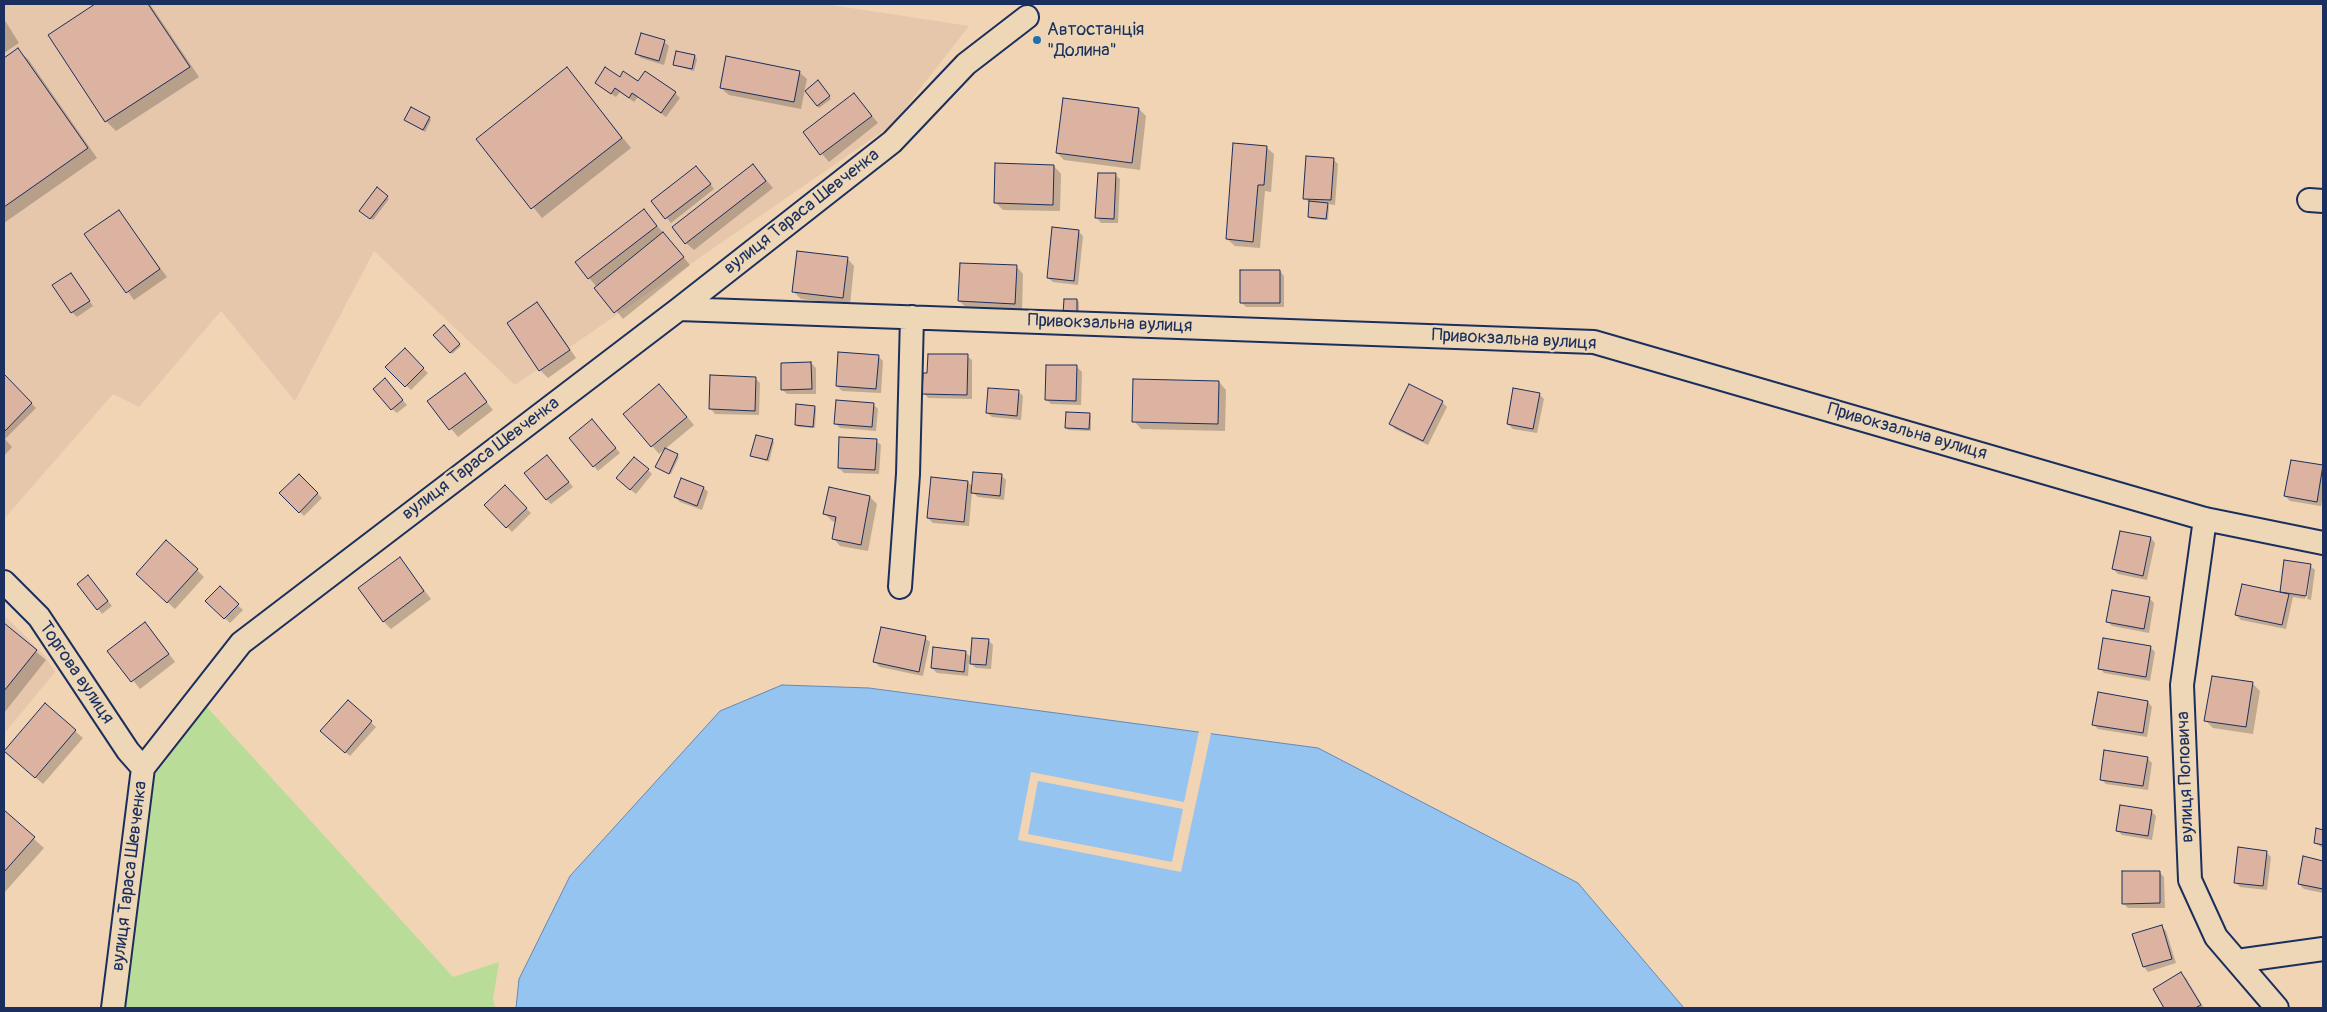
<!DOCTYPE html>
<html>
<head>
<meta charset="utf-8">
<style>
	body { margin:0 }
	#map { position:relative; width:2327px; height:1012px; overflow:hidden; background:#f0d4b4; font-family:Pangolin,sans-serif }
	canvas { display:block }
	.frame { position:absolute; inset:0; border:5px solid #1b2f5e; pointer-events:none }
</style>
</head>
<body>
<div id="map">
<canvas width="2327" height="1012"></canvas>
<div class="frame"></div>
</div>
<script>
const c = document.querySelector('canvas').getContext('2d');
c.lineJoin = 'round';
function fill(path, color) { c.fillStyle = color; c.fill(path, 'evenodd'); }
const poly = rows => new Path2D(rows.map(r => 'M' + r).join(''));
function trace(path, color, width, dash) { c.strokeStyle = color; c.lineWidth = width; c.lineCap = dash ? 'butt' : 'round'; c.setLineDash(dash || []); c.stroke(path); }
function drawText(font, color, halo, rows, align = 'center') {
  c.font = font + ' Pangolin,sans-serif'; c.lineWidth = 4.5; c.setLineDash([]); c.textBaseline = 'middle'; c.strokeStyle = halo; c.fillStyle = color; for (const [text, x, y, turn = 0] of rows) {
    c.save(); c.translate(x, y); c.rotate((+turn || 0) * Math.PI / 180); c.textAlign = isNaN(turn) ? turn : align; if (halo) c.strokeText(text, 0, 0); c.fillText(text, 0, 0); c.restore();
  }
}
const built = poly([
	[4,4,825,4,969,26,892,125,515,385,374,251,295,401,221,311,139,407,113,394,4,519],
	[4,615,45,656,55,672,4,734]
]);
const green = poly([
	[206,706,453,977,499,962,493,999,495,1008,125,1008,154,776]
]);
const water = poly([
	[782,685,869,688,1318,748,1578,883,1684,1008,516,1008,519,979,570,876,720,711,782,685]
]);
const pier = poly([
	[1199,731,1211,733,1181,872,1018,840,1031,772,1184,802],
	[1038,781,1183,809,1172,862,1028,834]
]);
const shadow = poly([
	[98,4,150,4,199,77,116,131,106,121,49,35],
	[4,19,19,43,4,53],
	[664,42,669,46,664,65,641,58,636,53],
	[18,50,28,59,97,158,4,223,4,60],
	[695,56,697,59,694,71,674,65],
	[567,69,631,148,542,218,478,139],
	[799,72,807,79,801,109,729,95,721,88],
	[620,78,675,93,680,98,666,117,638,97,634,102,620,92,616,97,601,87],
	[820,84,831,99,819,108,817,106],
	[854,94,878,123,829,162,804,133],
	[1139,109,1146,116,1140,170,1064,160,1057,153],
	[429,118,431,120,425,132,406,120],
	[1266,147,1274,154,1271,192,1265,191,1260,248,1235,246,1227,239],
	[1333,159,1338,164,1335,205,1327,204,1329,206,1328,220,1311,219,1309,217,1309,203,1305,198],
	[753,165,773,188,694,250,686,243],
	[1054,166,1061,174,1060,211,1003,210,996,203],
	[701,172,714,189,671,223,653,202],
	[1115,175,1120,179,1118,223,1101,223,1097,218],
	[387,197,389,199,373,220,362,213],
	[644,210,690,265,623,319,576,262],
	[118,212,167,277,134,300,86,235],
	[1078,231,1083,236,1078,285,1053,282,1048,278],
	[847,258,854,266,850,305,801,299,794,292],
	[1016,266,1023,274,1022,311,967,308,959,301],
	[1280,271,1284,276,1284,307,1246,307,1241,302],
	[71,274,93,306,77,317,72,312],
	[1077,300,1079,302,1079,315,1067,315],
	[537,304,544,311,576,358,548,378,540,370],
	[444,327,461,346,452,354,435,335],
	[404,350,428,373,411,390,387,367],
	[878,356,883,361,881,393,842,391,837,386],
	[967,356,972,360,972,399,928,398,924,393],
	[811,363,816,368,816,394,787,394,782,389],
	[1077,367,1082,372,1081,405,1051,404,1046,399],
	[464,374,493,410,458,437,429,402],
	[4,376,36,408,5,439,12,447,4,456],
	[755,378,760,383,759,415,715,414,711,409],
	[1219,382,1226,390,1225,431,1141,429,1134,421],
	[389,385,407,405,397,413,392,409],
	[1018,391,1023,396,1021,420,992,417,987,413],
	[667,393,694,425,659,454,625,414],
	[1539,394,1544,399,1537,433,1513,429,1508,424],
	[1442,402,1447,407,1428,445,1395,429,1391,424],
	[873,404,878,409,876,431,840,428,835,423],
	[814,407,816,409,815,428,798,427,796,425],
	[1089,414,1091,416,1091,431,1068,430,1066,428],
	[596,425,620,453,598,471,594,466],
	[772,440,774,442,769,462,752,456],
	[876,441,881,445,879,474,844,473,839,468],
	[677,455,679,457,671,474,657,467],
	[552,461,573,487,551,504,546,499],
	[2322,466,2323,494,2321,506,2290,501,2285,496],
	[648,470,652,474,636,494,622,483],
	[299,475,322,498,304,516,281,493],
	[1002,476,1006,480,1004,500,978,497,972,492,969,526,933,523,928,518,968,482,973,487],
	[505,487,531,513,512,532,486,505],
	[704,488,708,492,702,510,680,502,675,497],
	[830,489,870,497,877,504,868,551,840,546,833,538,836,522,832,521,825,514],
	[2151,538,2155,543,2147,580,2118,574,2113,569],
	[400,559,431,599,391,629,383,621],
	[2285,562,2310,566,2315,570,2311,600,2307,599,2311,568,2309,568,2305,599,2293,597,2286,629,2241,620,2236,615,2281,594],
	[197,570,204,577,175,609,145,582],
	[93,582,112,606,102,614,98,609],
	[220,588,243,610,230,623,207,601],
	[2149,598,2154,603,2149,633,2112,626,2107,621],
	[4,625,46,660,4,713],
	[152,631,175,662,140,689,109,651],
	[925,638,930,642,923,676,880,667,875,662],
	[988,640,993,645,991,669,976,668,969,662,968,676,937,673,932,668,965,652,972,658],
	[2150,647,2155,652,2150,681,2104,673,2100,668],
	[2253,684,2260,691,2253,734,2213,728,2206,721],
	[348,701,376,727,350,756,327,736],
	[2148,702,2152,707,2147,737,2098,729,2093,724],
	[45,705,83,738,43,784,13,758],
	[2147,758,2152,763,2148,790,2106,784,2101,779],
	[2151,811,2156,816,2152,840,2122,835,2118,831],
	[4,812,44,848,4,893],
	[2317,830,2323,831,2323,848,2315,843],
	[2266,852,2271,857,2267,890,2240,887,2235,882],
	[2304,858,2323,862,2323,893,2304,889,2299,884],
	[2159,872,2164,877,2165,908,2128,908,2124,904],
	[2161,926,2166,931,2176,963,2148,972,2144,967,2134,934],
	[2181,974,2186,978,2204,1008,2166,1008,2154,990]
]);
const building = poly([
	[95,4,148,4,190,67,105,122,48,35,95,4],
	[641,33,665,40,659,61,635,54,641,33],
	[18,48,88,148,4,207,4,58,18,48],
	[676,51,695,55,692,69,673,65,676,51],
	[726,56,800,71,794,102,720,88,726,56],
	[567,67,622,138,531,209,476,139,567,67],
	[605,67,620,77,623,71,638,81,645,71,676,92,661,113,632,93,629,98,615,88,611,94,595,83,605,67],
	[818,80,830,96,817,106,805,91,818,80],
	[854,93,872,116,820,155,803,132,854,93],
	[1063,98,1139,108,1132,163,1056,153,1063,98],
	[411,107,430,117,423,130,404,120,411,107],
	[1233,143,1267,146,1264,185,1258,185,1253,242,1226,239,1233,143],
	[1306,156,1334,158,1331,200,1303,199,1306,156],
	[995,163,1054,165,1053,205,994,203,995,163],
	[753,164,766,181,685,244,672,227,753,164],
	[696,166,711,184,665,219,651,201,696,166],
	[1098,173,1116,173,1114,219,1095,218,1098,173],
	[377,187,388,196,370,219,359,211,377,187],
	[1309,201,1328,203,1326,219,1308,217,1309,201],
	[644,209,657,226,588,279,575,262,644,209],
	[119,210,160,269,126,293,84,234,119,210],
	[1052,227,1079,230,1074,281,1047,278,1052,227],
	[663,232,684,257,614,313,594,288,663,232],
	[797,251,848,257,843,298,792,292,797,251],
	[960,263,1017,265,1015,304,958,301,960,263],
	[1240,270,1280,270,1280,303,1240,303,1240,270],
	[71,273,90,301,71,313,52,285,71,273],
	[1064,299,1077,299,1077,314,1063,314,1064,299],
	[537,302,570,350,539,371,507,323,537,302],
	[444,325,460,344,450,353,433,335,444,325],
	[405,348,424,368,405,387,385,367,405,348],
	[838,352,879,355,876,389,836,386,838,352],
	[928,354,968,354,967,395,922,394,923,373,927,373,928,354],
	[811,362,812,389,781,390,781,363,811,362],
	[1046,365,1077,365,1076,401,1045,400,1046,365],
	[465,373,487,402,449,430,427,401,465,373],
	[4,374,32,403,4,432,4,374],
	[710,375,756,377,755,411,709,409,710,375],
	[385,378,403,400,391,410,373,389,385,378],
	[1133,379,1219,381,1218,424,1132,422,1133,379],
	[659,384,687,417,651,447,623,414,659,384],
	[1409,384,1443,401,1423,441,1389,424,1409,384],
	[988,388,1019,390,1017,416,986,413,988,388],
	[1513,388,1540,393,1533,429,1507,424,1513,388],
	[836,400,874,403,872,427,834,424,836,400],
	[796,404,815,406,813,427,795,425,796,404],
	[1066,412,1090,413,1089,429,1065,428,1066,412],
	[592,419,616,448,593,467,569,438,592,419],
	[756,435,773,439,767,460,750,456,756,435],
	[839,437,877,439,875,470,838,468,839,437],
	[665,448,678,454,669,474,655,467,665,448],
	[547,455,569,482,546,500,524,473,547,455],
	[634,457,649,469,630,490,616,478,634,457],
	[2291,460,2323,465,2317,502,2284,496,2291,460],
	[973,472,1002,474,1000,496,971,493,973,472],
	[299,474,318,493,299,513,279,493,299,474],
	[931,477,968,481,964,522,927,518,931,477],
	[681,478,704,487,697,506,674,497,681,478],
	[505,485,527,508,506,528,484,505,505,485],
	[829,487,870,496,861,545,832,539,836,517,823,514,829,487],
	[2120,531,2151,537,2143,576,2112,569,2120,531],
	[166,540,198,569,167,603,136,574,166,540],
	[400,557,424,591,383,622,358,588,400,557],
	[2284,560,2311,564,2306,596,2280,592,2284,560],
	[88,575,108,601,97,610,77,584,88,575],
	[2242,584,2289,594,2282,625,2235,615,2242,584],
	[220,586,239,604,224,619,205,601,220,586],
	[2112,590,2150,597,2144,629,2106,622,2112,590],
	[145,622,169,654,131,682,107,651,145,622],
	[4,623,37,650,4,691,4,623],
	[881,627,926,636,919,672,873,662,881,627],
	[972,638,989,639,986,665,970,664,972,638],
	[2103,638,2151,646,2146,677,2098,669,2103,638],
	[933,647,966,651,964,672,931,668,933,647],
	[2212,676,2253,682,2246,727,2204,721,2212,676],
	[2098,692,2148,701,2143,733,2092,725,2098,692],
	[348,700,372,721,345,753,320,731,348,700],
	[45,703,76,730,35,778,4,751,45,703],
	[2104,750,2148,757,2143,786,2100,780,2104,750],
	[2120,805,2152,810,2148,836,2116,831,2120,805],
	[4,810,35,837,4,872,4,810],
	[2316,828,2323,830,2323,845,2314,843,2316,828],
	[2238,847,2267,851,2263,886,2234,883,2238,847],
	[2303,856,2323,861,2323,889,2298,884,2303,856],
	[2122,871,2160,871,2160,903,2122,904,2122,871],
	[2162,925,2172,959,2143,967,2132,934,2162,925],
	[2181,972,2201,1005,2195,1008,2164,1008,2153,989,2181,972]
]);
const minor = poly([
	[2309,200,2323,201],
	[679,309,1594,342,2205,519,2323,543],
	[2205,519,2182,685,2190,880,2216,937,2277,1008],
	[4,582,39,617,128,751,143,768],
	[900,587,908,474,912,317],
	[2237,961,2323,949],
	[113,1008,143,768,241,643,679,309,892,142,966,64,1027,17]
]);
const markers = [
	[1037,40,5,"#1f6fb2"]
];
const poiNames = [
	["Автостанція",1047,30],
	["\"Долина\"",1047,51]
];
const streetNames = [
	["вулиця Тараса Шевченка",802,212,-38],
	["Привокзальна вулиця",1110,324,2],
	["Привокзальна вулиця",1514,340,3],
	["Привокзальна вулиця",1907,432,16],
	["вулиця Тараса Шевченка",481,459,-37],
	["Торгова вулиця",76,673,56],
	["вулиця Поповича",2186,777,-92],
	["вулиця Тараса Шевченка",130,876,-83]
];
fill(built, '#e6c7ac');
fill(green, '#b9dd98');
fill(water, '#95c4f0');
trace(water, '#6488b6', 1);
fill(pier, '#f0d4b4');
fill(shadow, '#0003');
fill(building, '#dcb2a1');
trace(building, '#1b2f5e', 1);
trace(minor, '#1b2f5e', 26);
trace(minor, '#edd7b6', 22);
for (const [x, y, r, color] of markers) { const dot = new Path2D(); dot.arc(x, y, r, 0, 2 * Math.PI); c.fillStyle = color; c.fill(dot); trace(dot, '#edd7b6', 2); }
drawText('18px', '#1b2f5e', '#edd7b6', poiNames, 'left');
drawText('18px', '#1b2f5e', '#edd7b6', streetNames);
</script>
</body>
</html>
